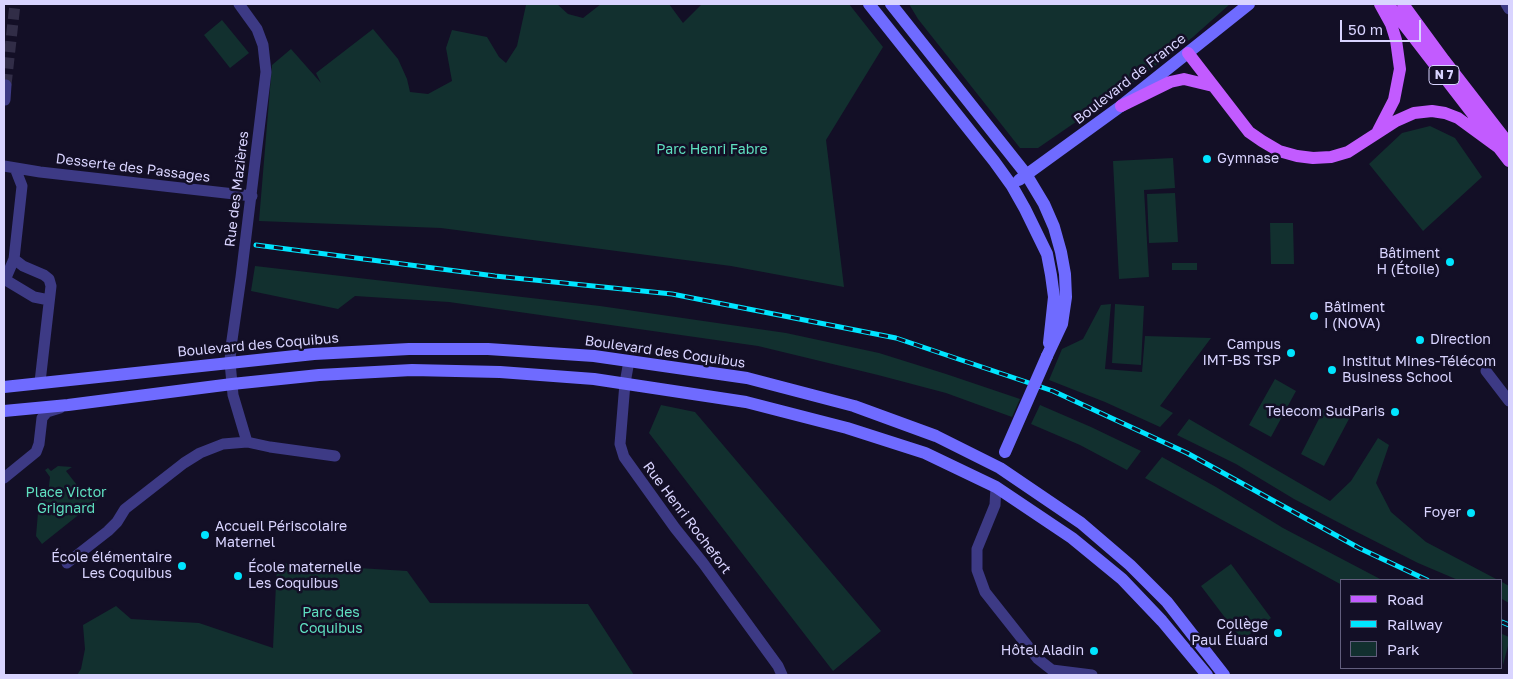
<!DOCTYPE html>
<html>
<head>
<meta charset="utf-8">
<style>
	body { margin:0 }
	#map { position:relative; width:1513px; height:679px; overflow:hidden; background:#130f26; font-family:"Golos Text",sans-serif }
	canvas { display:block }
	.frame { position:absolute; inset:0; border:5px solid #d9d4ff; pointer-events:none }
	.legend { position:absolute; left:1340px; top:579px; width:162px; height:90px; box-sizing:border-box; background:#130f26; border:1px solid #625e7d; margin:0; padding:6px 9px; list-style:none; font-size:15px; color:#d9d4ff }
	.legend li { display:flex; align-items:center; gap:10px; height:25px }
	.legend b { width:25px; border:1px solid #625e7d }
	.scale { position:absolute; left:1340px; top:20px; width:81px; height:22px; box-sizing:border-box; border:2px solid #d9d4ff; border-top:0; padding-left:6px; font-size:15px; line-height:18px; white-space:nowrap; color:#d9d4ff; -webkit-text-stroke:4px #130f26; paint-order:stroke }
</style>
</head>
<body>
<div id="map">
<canvas width="1513" height="679"></canvas>
<div class="frame"></div>
<ul class="legend">
<li><b style="height:6px;background:#c25bff"></b>Road</li>
<li><b style="height:6px;background:#00e5ff"></b>Railway</li>
<li><b style="height:14px;background:#12302f"></b>Park</li>
</ul>
<div class="scale">50 m</div>
</div>
<script>
const c = document.querySelector('canvas').getContext('2d');
c.lineJoin = 'round';
function fill(path, color) { c.fillStyle = color; c.fill(path, 'evenodd'); }
const poly = rows => new Path2D(rows.map(r => 'M' + r).join(''));
function trace(path, color, width, dash) { c.strokeStyle = color; c.lineWidth = width; c.lineCap = dash ? 'butt' : 'round'; c.setLineDash(dash || []); c.stroke(path); }
function drawText(font, color, halo, rows, align = 'center') {
  c.font = font + ' "Golos Text",sans-serif'; c.lineWidth = 5; c.setLineDash([]); c.textBaseline = 'middle'; c.strokeStyle = halo; c.fillStyle = color; for (const [text, x, y, turn = 0] of rows) {
    c.save(); c.translate(x, y); c.rotate((+turn || 0) * Math.PI / 180); c.textAlign = isNaN(turn) ? turn : align; if (halo) c.strokeText(text, 0, 0); c.fillText(text, 0, 0); c.restore();
  }
}
const green = poly([
	[529,4,557,4,568,14,583,18,601,4,669,4,683,23,702,4,849,4,883,47,826,140,844,287,731,266,441,228,259,221,272,65,291,49,321,83,316,73,373,29,398,59,407,79,410,92,428,94,452,81,446,48,452,30,487,37,499,57,506,63,517,46,526,5],
	[909,4,1230,4,1193,37,1134,82,1038,148,1020,148,918,19],
	[222,20,249,53,230,68,204,35],
	[1430,126,1455,138,1482,177,1423,231,1369,164,1402,133],
	[1173,158,1175,188,1144,190,1149,277,1119,279,1113,161],
	[1175,193,1178,242,1149,243,1147,194],
	[1270,223,1293,223,1294,264,1271,264],
	[1172,263,1197,263,1197,270,1172,270],
	[255,266,600,306,786,333,879,353,946,374,1020,399,1012,417,946,393,878,375,758,346,449,302,355,296,338,309,251,291],
	[1111,304,1105,369,1142,372,1145,336,1211,338,1160,406,1173,413,1160,427,1105,402,1049,380,1062,349,1083,339,1101,305],
	[1115,304,1144,306,1141,365,1112,363],
	[1275,379,1296,391,1271,437,1249,425],
	[661,405,695,412,881,631,833,671,649,433],
	[1040,405,1091,427,1141,451,1127,470,1080,445,1031,424],
	[1326,405,1350,417,1324,466,1301,454],
	[1189,419,1330,501,1351,481,1378,438,1389,445,1376,483,1391,512,1426,542,1498,580,1458,580,1418,563,1351,529,1294,499,1236,464,1177,435],
	[1162,457,1216,487,1283,528,1382,580,1342,580,1342,585,1145,478],
	[58,466,72,467,66,471,80,489,104,491,101,497,42,544,36,536,39,501,48,494,50,477,45,470,48,468,51,471],
	[277,563,407,571,430,603,588,604,634,675,77,675,81,669,85,649,83,625,116,606,131,619,199,623,273,648],
	[1231,564,1271,618,1242,640,1201,586],
	[1502,582,1509,586,1509,603,1502,599],
	[1502,634,1509,637,1509,642,1503,665]
]);
const minorTunnel = poly([
	[6,85,15,4]
]);
const minor = poly([
	[239,4,257,29,263,45,266,72,241,277,231,347,230,362,233,395,247,442],
	[1506,4,1509,9],
	[5,100,6,85],
	[4,166,40,172,252,196],
	[14,259,23,266,44,275,49,279,51,286,40,382],
	[4,279,34,297,49,300],
	[5,280,14,259,22,186,15,168],
	[629,361,625,383,620,444,624,457,675,528,703,563,778,666,782,675],
	[1486,371,1509,401],
	[4,478,36,452,39,444,42,418,47,412,60,408],
	[996,487,995,505,977,549,977,570,985,592,1038,659,1052,670,1092,675],
	[67,563,108,531,117,522,125,509,184,463,200,453,223,444,247,442,270,447,335,456]
]);
const secondary = poly([
	[869,4,994,161,1012,186,1025,209,1047,254,1051,275,1054,297,1049,343],
	[891,4,1026,174,1044,204,1054,227,1061,252,1065,274,1066,297,1062,324,1047,356],
	[1019,180,1121,106,1249,4],
	[4,387,314,354,409,349,488,349,594,356,747,378,854,406,936,436,1000,468,1081,523,1130,565,1167,602,1224,675],
	[4,411,68,405,232,384,319,375,412,370,500,372,594,379,746,402,847,428,925,453,996,487,1072,538,1122,579,1162,621,1207,675]
]);
const primary = poly([
	[1388,4,1509,161],
	[1403,4,1444,60,1509,144],
	[1188,53,1249,132,1262,141,1279,151,1297,156,1313,158,1331,157,1348,152,1396,121,1414,113,1432,111,1445,113,1458,118,1499,148],
	[1121,106,1170,82,1184,79,1213,86],
	[1378,131,1394,100,1400,69,1396,40,1391,24,1380,4]
]);
const rail = poly([
	[256,245,495,276,672,294,896,338,1053,391,1187,453,1359,548,1427,580],
	[1502,622,1509,625]
]);
const secondaryBridge = poly([
	[1005,452,1047,356]
]);
const markers = [
	[1207,159,5,"#00e5ff"],
	[1450,262,5,"#00e5ff"],
	[1314,316,5,"#00e5ff"],
	[1420,340,5,"#00e5ff"],
	[1291,353,5,"#00e5ff"],
	[1332,370,5,"#00e5ff"],
	[1395,412,5,"#00e5ff"],
	[1471,513,5,"#00e5ff"],
	[205,535,5,"#00e5ff"],
	[182,566,5,"#00e5ff"],
	[238,576,5,"#00e5ff"],
	[1278,633,5,"#00e5ff"],
	[1094,651,5,"#00e5ff"]
];
const shields = [
	[1444,75,30]
];
const shieldNames = [
	["N 7",1444,75]
];
const streetNames = [
	["Boulevard de France",1130,79,-38],
	["Desserte des Passages",133,168,7],
	["Rue des Mazières",237,189,-83],
	["Boulevard des Coquibus",258,345,-5],
	["Boulevard des Coquibus",665,352,8],
	["Rue Henri Rochefort",687,518,53]
];
const parkNames = [
	["Parc Henri Fabre",712,150],
	["Place Victor",66,493],
	["Grignard",66,509],
	["Parc des",331,613],
	["Coquibus",331,629]
];
const poiNames = [
	["Gymnase",1217,159,"left"],
	["Bâtiment",1440,254],
	["H (Étoile)",1440,270],
	["Bâtiment",1324,308,"left"],
	["I (NOVA)",1324,324,"left"],
	["Direction",1430,340,"left"],
	["Campus",1281,345],
	["IMT-BS TSP",1281,361],
	["Institut Mines-Télécom",1342,362,"left"],
	["Business School",1342,378,"left"],
	["Telecom SudParis",1385,412],
	["Foyer",1461,513],
	["Accueil Périscolaire",215,527,"left"],
	["Maternel",215,543,"left"],
	["École élémentaire",172,558],
	["Les Coquibus",172,574],
	["École maternelle",248,568,"left"],
	["Les Coquibus",248,584,"left"],
	["Collège",1268,625],
	["Paul Éluard",1268,641],
	["Hôtel Aladin",1084,651]
];
fill(green, '#12302f');
trace(minorTunnel, '#312d47', 11, [11, 5.5]);
trace(minor, '#3d3a85', 11);
trace(secondary, '#6f6bff', 12);
trace(primary, '#c25bff', 12);
trace(rail, '#00e5ff', 5);
trace(rail, '#130f26', 3, [9]);
trace(secondaryBridge, '#6f6bff', 12);
for (const [x, y, r, color] of markers) { const dot = new Path2D(); dot.arc(x, y, r, 0, 2 * Math.PI); c.fillStyle = color; c.fill(dot); trace(dot, '#130f26', 2); }
for (const [x, y, w] of shields) { const box = new Path2D(); box.roundRect(x - w / 2, y - 9.5, w, 19, 4); c.fillStyle = '#130f26'; c.fill(box); trace(box, '#d9d4ff', 1); }
drawText('bold 12px', '#d9d4ff', null, shieldNames);
drawText('14px', '#d9d4ff', '#130f26', streetNames);
drawText('14px', '#5fe0c0', '#130f26', parkNames);
drawText('14px', '#d9d4ff', '#130f26', poiNames, 'right');
</script>
</body>
</html>
